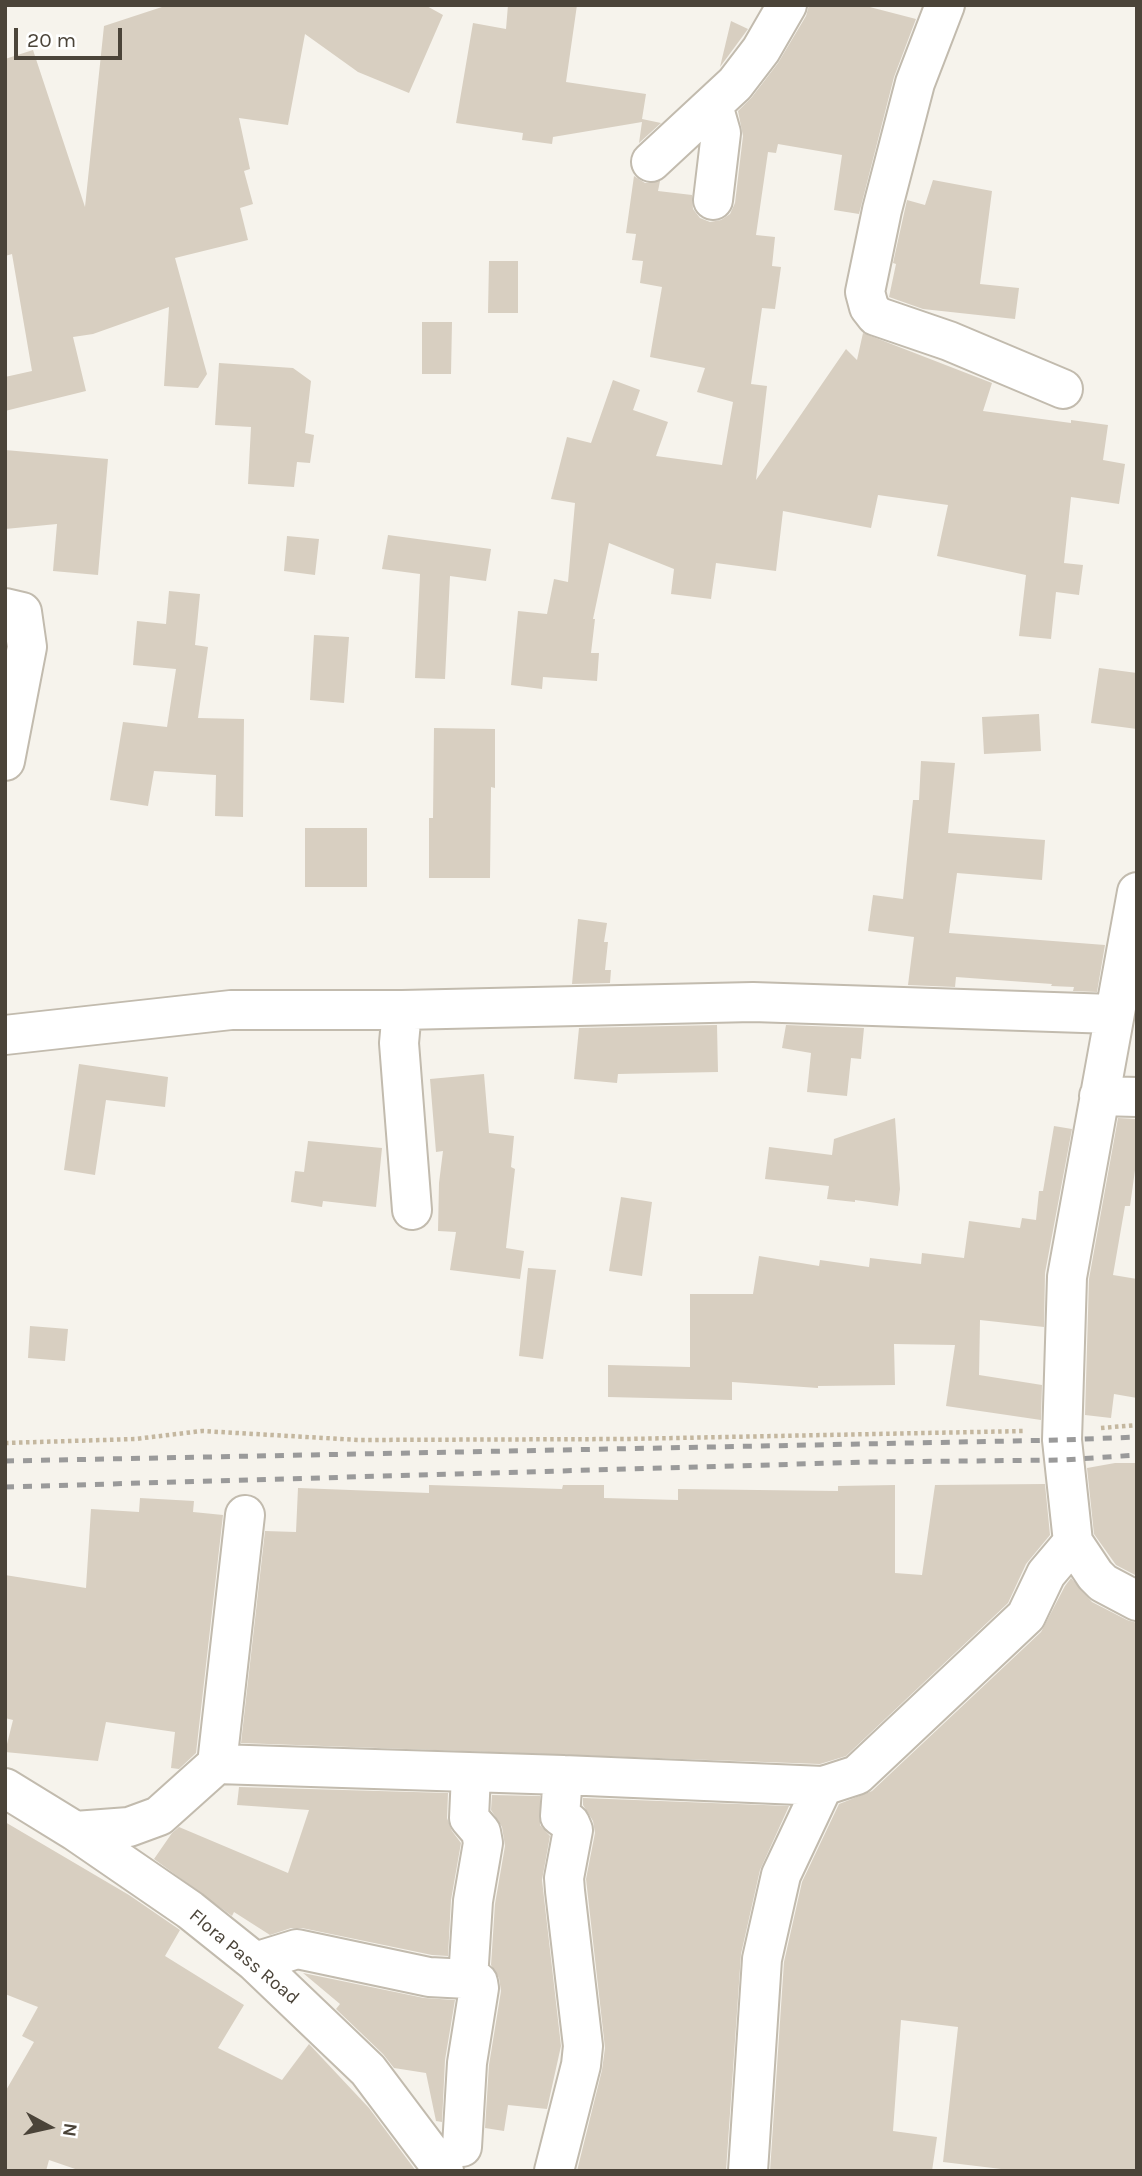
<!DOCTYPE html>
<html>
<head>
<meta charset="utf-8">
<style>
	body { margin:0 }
	#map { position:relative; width:1142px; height:2176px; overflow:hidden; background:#f6f3ec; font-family:Karla,sans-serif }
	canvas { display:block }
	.frame { position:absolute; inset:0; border:7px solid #4b4439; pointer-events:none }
	.north { position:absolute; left:14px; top:2092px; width:70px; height:70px; -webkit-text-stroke:5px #fff; paint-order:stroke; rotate:98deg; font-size:19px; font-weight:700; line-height:28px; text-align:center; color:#4b4439 }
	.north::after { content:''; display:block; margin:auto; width:24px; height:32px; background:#4b4439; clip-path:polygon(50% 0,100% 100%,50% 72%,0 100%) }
	.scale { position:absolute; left:14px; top:28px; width:108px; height:32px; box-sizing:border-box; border:4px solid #4b4439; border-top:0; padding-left:9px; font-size:21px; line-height:24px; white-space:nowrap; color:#4b4439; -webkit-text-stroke:5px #fff; paint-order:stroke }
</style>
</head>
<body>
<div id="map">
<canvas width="1142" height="2176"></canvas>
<div class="frame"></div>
<div class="north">N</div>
<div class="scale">20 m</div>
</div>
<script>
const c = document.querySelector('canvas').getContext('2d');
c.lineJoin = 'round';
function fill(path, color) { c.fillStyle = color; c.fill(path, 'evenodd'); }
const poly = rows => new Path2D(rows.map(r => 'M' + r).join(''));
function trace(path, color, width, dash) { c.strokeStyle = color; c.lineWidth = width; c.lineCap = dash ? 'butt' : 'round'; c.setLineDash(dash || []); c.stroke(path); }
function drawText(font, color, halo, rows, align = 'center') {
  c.font = font + ' Karla,sans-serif'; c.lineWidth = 7; c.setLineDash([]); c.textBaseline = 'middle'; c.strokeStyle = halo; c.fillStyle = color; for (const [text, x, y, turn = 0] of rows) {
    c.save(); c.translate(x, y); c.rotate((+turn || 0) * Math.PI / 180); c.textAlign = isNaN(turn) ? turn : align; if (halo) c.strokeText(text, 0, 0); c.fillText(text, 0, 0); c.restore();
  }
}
const building = poly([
	[168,5,425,5,443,15,409,93,358,72,305,34,288,125,239,118,250,169,244,171,253,204,240,208,248,240,175,258,207,374,198,388,164,386,169,307,93,334,73,337,86,391,5,411,5,377,32,371,12,254,5,256,5,59,33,50,85,207,104,26],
	[508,5,577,5,566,82,646,94,642,119,661,123,639,143,642,122,553,137,552,144,522,140,523,133,456,123,473,23,506,29],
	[809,5,862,5,916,19,894,77,859,214,834,210,842,155,778,144,776,153,768,152,756,235,775,237,772,266,781,267,775,309,762,308,751,384,767,386,756,480,846,349,857,360,863,333,992,383,983,411,1071,423,1071,420,1108,425,1103,460,1125,464,1119,504,1071,497,1064,563,1083,565,1079,595,1056,592,1051,639,1019,636,1026,575,937,556,948,505,878,495,871,528,783,511,776,571,716,563,711,599,671,594,674,569,609,543,593,619,595,619,591,653,599,653,597,681,543,677,542,689,511,685,518,611,547,614,554,579,568,582,575,503,551,499,567,437,591,443,613,380,640,390,633,410,668,422,656,456,722,465,733,402,697,392,705,368,650,357,662,287,640,283,643,261,632,260,636,234,626,233,634,176,645,183,660,181,658,191,692,195,693,209,700,218,710,222,721,220,730,214,735,203,743,136,738,111,752,97,778,63,806,16],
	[731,21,748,29,720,67],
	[933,180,992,191,980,284,1019,288,1015,319,923,309,889,297,896,264,893,263,907,200,925,205],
	[489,261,518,261,518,313,488,313],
	[422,322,452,322,451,374,422,374],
	[219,363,293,368,311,381,305,433,314,435,310,463,297,462,294,487,248,484,251,427,215,425],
	[5,450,108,459,98,575,53,571,57,524,5,529],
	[388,535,491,549,486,581,450,576,445,679,415,678,420,574,382,569],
	[287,536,319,539,315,575,284,571],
	[169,591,200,594,195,645,208,647,198,718,244,719,243,817,215,816,216,775,154,771,148,806,110,800,123,722,167,727,176,669,133,665,137,621,166,624],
	[314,635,349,637,344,703,310,700],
	[1099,668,1137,673,1137,729,1091,723],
	[1039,714,1041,751,984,754,982,717],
	[434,728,495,729,495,788,491,787,490,878,429,878,429,818,433,818],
	[921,761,955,763,948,833,1045,840,1042,880,957,873,949,933,1105,945,1097,992,1073,991,1074,987,1051,986,1052,984,956,977,955,987,908,985,914,937,868,931,873,895,903,899,913,800,919,800],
	[305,828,367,828,367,887,305,887],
	[578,919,607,923,604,942,608,942,605,970,611,970,610,983,572,984],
	[717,1025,718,1072,618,1074,617,1083,574,1079,579,1028],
	[786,1025,864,1028,861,1059,851,1058,847,1096,807,1092,811,1053,782,1048],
	[79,1064,168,1077,165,1107,106,1100,95,1175,64,1170],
	[484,1074,489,1133,514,1136,511,1167,515,1169,506,1248,524,1251,520,1279,450,1270,456,1232,438,1231,439,1183,443,1151,436,1152,430,1079],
	[895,1118,900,1189,898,1206,855,1200,855,1202,827,1199,829,1186,765,1179,769,1147,832,1155,834,1139],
	[1118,1118,1137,1119,1137,1156,1130,1206,1125,1206,1113,1275,1137,1279,1137,1398,1114,1394,1111,1418,1085,1415,1089,1279],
	[1054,1126,1072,1129,1045,1273,1044,1327,980,1320,979,1375,1042,1385,1041,1420,946,1406,955,1345,894,1344,895,1385,818,1386,818,1388,732,1382,732,1400,608,1397,608,1365,690,1367,690,1294,753,1294,759,1256,819,1266,820,1260,869,1267,870,1258,921,1264,922,1253,964,1258,969,1221,1020,1228,1022,1218,1036,1220,1039,1191,1043,1191],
	[308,1141,382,1148,376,1207,323,1201,322,1207,291,1202,295,1171,304,1172],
	[621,1197,652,1202,642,1276,609,1271],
	[528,1268,556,1270,543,1359,519,1356],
	[30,1326,68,1329,65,1361,28,1358],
	[1115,1463,1137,1463,1137,1576,1116,1565,1094,1534,1087,1468],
	[1045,1484,1050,1535,1026,1564,1008,1603,846,1756,820,1764,241,1743,265,1531,296,1532,298,1488,429,1493,429,1485,562,1489,563,1485,604,1485,604,1498,678,1500,678,1489,838,1491,838,1486,895,1485,895,1573,922,1575,935,1485],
	[140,1498,194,1501,193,1512,223,1515,196,1753,179,1769,171,1768,175,1732,106,1722,98,1761,5,1752,13,1720,5,1718,5,1575,86,1588,91,1509,139,1512],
	[1071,1578,1092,1602,1127,1620,1137,1623,1137,2171,1018,2171,943,2162,958,2027,901,2020,893,2131,937,2137,932,2171,770,2171,784,1962,802,1882,839,1804,872,1791,1041,1632,1065,1586],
	[239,1787,448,1793,447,1818,452,1831,461,1843,451,1900,448,1956,432,1955,302,1928,291,1928,270,1935,234,1912,232,1916,154,1859,172,1833,179,1827,288,1873,309,1810,237,1805],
	[492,1795,540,1796,540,1825,550,1836,542,1880,561,2046,547,2109,508,2105,504,2131,485,2128,489,2065,501,1991,499,1978,491,1965,495,1904,505,1846,502,1827,491,1810],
	[583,1798,789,1806,760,1870,741,1954,726,2171,577,2171,602,2070,605,2048,586,1879,595,1833,593,1821,583,1805],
	[5,1822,129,1895,180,1930,165,1956,244,2005,218,2048,282,2080,309,2044,369,2108,416,2171,81,2171,49,2160,46,2171,5,2171,5,2092,34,2042,22,2036,38,2007,5,1994],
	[303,1973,424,1998,455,2000,445,2060,442,2122,436,2121,426,2073,394,2068,383,2054,336,2009,340,2004]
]);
const path = poly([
	[1101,1428,1137,1425],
	[5,1443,135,1439,202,1431,359,1440,626,1439,1025,1431]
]);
const minor = poly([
	[945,5,915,83,882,210,865,292,869,307,876,316,949,341,1063,389],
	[713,105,721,133,713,200],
	[651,162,735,84,761,50,787,5],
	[5,608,22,612,27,647,5,761],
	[1137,892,1067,1277,1062,1440,1073,1542,1095,1575,1103,1583,1137,1601],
	[402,1010,399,1043,412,1210],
	[5,1035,231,1010,402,1010,753,1002,1113,1014],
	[1099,1096,1137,1097],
	[217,1764,563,1775,823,1786,781,1875,762,1959,748,2171],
	[823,1786,857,1775,1026,1616,1046,1574,1073,1542],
	[5,1788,75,1831,190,1910,255,1962,368,2070,444,2171],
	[75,1831,129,1827,159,1816,217,1764,245,1515],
	[255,1962,297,1949,429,1977,468,1979,473,1901,483,1843,481,1832,469,1818,471,1774],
	[462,2147,467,2063,479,1988,478,1982,468,1979],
	[554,2171,581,2065,583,2046,565,1891,564,1878,573,1830,570,1823,560,1816,563,1775]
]);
const rail = poly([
	[5,1461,1062,1440,1137,1437],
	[5,1487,870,1462,1064,1460,1137,1455]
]);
const streetNames = [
	["Flora Pass Road",244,1957,40]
];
fill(building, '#d8cfc1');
trace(minor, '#c2bbae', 42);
trace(path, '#c4b79f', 4.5, [3.5, 3.5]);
trace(minor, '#fff', 38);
trace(rail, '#9a9a9a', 5, [9, 9]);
drawText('19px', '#4b4439', '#fff', streetNames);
</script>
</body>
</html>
